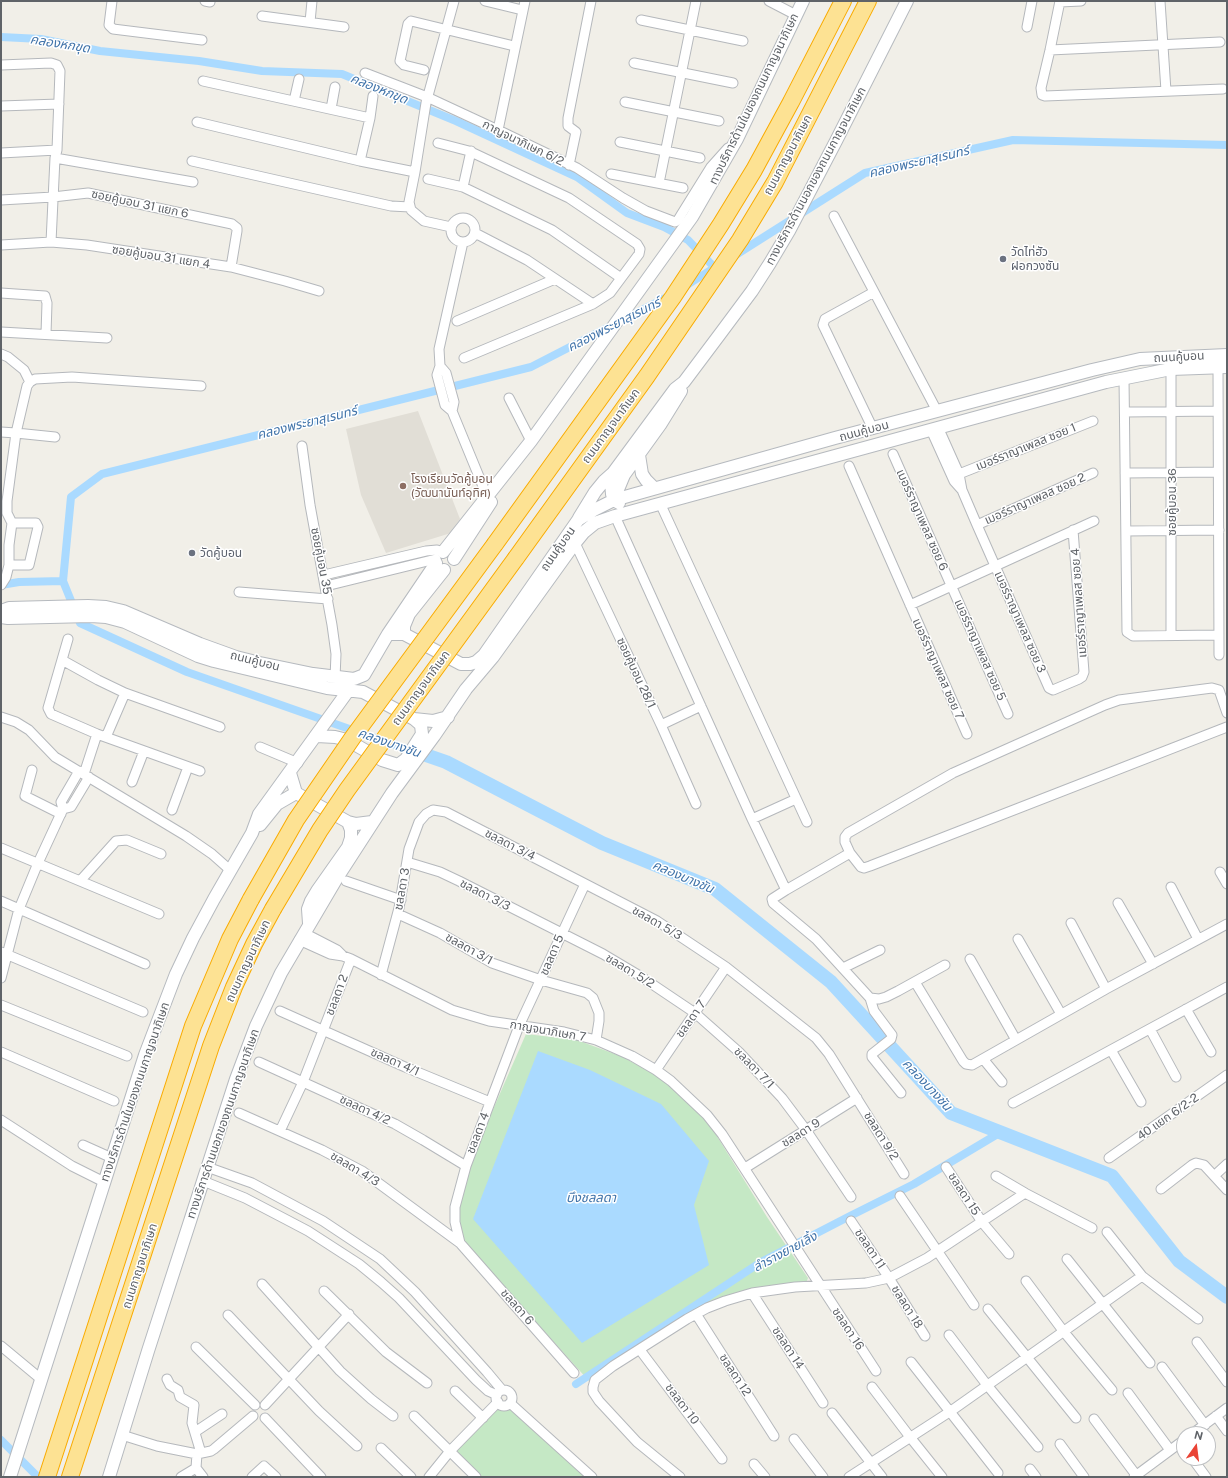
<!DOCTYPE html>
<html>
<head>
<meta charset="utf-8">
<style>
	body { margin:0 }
	#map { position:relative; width:1228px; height:1478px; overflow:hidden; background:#f1efe8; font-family:"Public Sans",sans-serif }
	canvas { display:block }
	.frame { position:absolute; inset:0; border:2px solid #5f6368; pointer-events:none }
	.north { position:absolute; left:1176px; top:1426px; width:40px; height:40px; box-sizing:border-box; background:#fff; border:1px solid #bfc1c3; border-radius:50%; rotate:14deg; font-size:11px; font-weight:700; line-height:16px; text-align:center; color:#5f6368 }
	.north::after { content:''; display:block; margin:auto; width:14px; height:18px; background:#ea4335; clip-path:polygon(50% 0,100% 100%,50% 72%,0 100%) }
</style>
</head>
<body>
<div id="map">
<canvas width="1228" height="1478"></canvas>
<div class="frame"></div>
<div class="north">N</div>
</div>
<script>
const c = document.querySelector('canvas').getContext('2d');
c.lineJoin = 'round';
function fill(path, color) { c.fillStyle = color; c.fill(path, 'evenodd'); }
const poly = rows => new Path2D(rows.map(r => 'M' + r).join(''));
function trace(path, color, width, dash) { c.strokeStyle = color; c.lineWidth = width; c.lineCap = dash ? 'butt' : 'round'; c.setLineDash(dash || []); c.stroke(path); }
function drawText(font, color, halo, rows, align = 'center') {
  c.font = font + ' "Public Sans","Noto Sans Thai",sans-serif'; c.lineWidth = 3; c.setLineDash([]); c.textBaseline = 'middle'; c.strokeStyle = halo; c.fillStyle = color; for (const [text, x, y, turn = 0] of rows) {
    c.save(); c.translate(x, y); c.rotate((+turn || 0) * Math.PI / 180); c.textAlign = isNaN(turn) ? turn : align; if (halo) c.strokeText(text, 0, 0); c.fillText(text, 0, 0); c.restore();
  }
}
const education = poly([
	[418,411,460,519,451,533,386,553,361,495,346,429]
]);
const green = poly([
	[526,1034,577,1040,623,1057,673,1085,702,1112,767,1217,808,1278,806,1283,712,1302,666,1325,589,1381,459,1237,460,1196,484,1130],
	[498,1407,505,1409,510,1408,585,1477,477,1477,450,1451]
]);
const water = poly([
	[538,1051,590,1070,661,1104,709,1161,694,1205,709,1265,582,1343,473,1219]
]);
const canal = poly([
	[1,37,41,39,100,51,199,61,262,71,342,74,456,121,577,177,627,213,664,227,688,240,715,268],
	[734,256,865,173,1013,140,1227,145],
	[684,287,717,266],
	[1,585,19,582,63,581],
	[415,752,187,672,80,623,63,581,71,497,102,474,531,367,669,296],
	[576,1384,761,1262,850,1216,914,1184,1001,1132],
	[1,1440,38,1477]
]);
const river = poly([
	[420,753,446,762,602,843,715,889,831,982,951,1113,1112,1176,1179,1261,1227,1297]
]);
const street = poly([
	[112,1,109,25,113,29,202,40],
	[205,1,210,2],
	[485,1,518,9],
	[769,1,796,15],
	[1060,1,1050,50,1041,88,1042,95,1045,96,1223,89],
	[1160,1,1166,91],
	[1060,2,1081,1],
	[262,16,344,27],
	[641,20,743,41],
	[310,22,312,1],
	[1027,27,1032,1],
	[1050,50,1220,42],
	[634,63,733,83],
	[1,65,51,63,57,65,60,71,57,150,55,158,51,242],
	[424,70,404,65,400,61,408,24,411,21,510,45],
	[365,73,427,97,498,130,577,168,623,198,646,211,675,222,678,220,681,215,711,167,728,148],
	[203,81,370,118,360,161],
	[294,101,299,79],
	[625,102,719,121],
	[1,106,59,104],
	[331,109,335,87],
	[370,118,373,96],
	[197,122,360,161,415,172,409,202,411,210,424,221,451,227],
	[498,130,525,1],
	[620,142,700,158],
	[438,143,469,151,569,198,637,244,640,249,639,254,610,293,593,304],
	[1,153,57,150],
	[55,158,193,182],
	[192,161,391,206,410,207],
	[569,165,576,132,568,126,568,118,591,1],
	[415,172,426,103,454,1],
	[611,174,683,188],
	[428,179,463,187,552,230,621,278],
	[659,183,696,1],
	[463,187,471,151],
	[1,200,53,197,88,193,232,224,237,228,237,231,231,267],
	[834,216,937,411],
	'451 230a12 12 0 1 1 24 0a12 12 0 1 1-24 0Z',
	[463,242,439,349,440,366,437,375,445,405,452,411,487,496],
	[1,245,51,242,87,245,231,267,285,281,319,291],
	[1,293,45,296,47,303,46,334],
	[457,321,555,279],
	[1,332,107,338],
	[1,354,8,357,24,370,30,382],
	[464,358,593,304,527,260,475,233],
	[440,366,446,373,454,402,452,411],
	[1218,367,1219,655],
	[1171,369,1171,635],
	[1124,378,1127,632,1133,636,1219,635],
	[509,398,531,441],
	[1125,412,1218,411],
	[938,427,959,474,962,490,977,525,1049,688,1053,690,1079,679,1082,677,1084,672,1073,530],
	[873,429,823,325,825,319,874,292],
	[931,430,954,481,962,490],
	[1,432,16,433,27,386,30,382,35,379,72,377,201,386],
	[302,446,310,505,332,625,336,654,335,678],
	[893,454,1008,714],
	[849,466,967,734],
	[1125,473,1218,472],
	[959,474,1093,421],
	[660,503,807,822],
	[615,516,752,819,786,890],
	[12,523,7,513,7,501,16,433,55,437],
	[977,525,1093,473],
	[1126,531,1219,530],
	[575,543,661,725,696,804],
	[324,575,426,551,437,550,443,552],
	[1,585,6,577,9,565,9,545,12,523,36,523,38,527,29,565,9,565],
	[326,586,436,559],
	[239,592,328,599],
	[910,605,1094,521],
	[68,639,48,708,51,714,97,734,200,771],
	[62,660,98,680,125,693,220,727],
	[1,717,16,722,29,730,55,757,186,836,212,854,230,870],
	[661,725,701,706],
	[106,737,125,693],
	[260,747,298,763],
	[32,770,25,796,61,814],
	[79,771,61,802,63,809,71,807,89,777],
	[84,774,97,734],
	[132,782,144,751],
	[172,810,188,767],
	[752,819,796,799],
	[1,848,159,914],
	[850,853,845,842,845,837,848,833,953,773,1105,705,1119,700,1212,688,1219,690,1227,713],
	[407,862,440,872,459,881,603,954,640,976,695,1013,739,1052,782,1098,806,1130,851,1197],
	[1220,872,1227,884],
	[80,881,116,841,127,840,161,854],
	[346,881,401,900],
	[1171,887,1198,939],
	[1,901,145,964],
	[1118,903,1153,964],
	[398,914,440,933,492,963,541,980,587,993,593,998,599,1013,599,1021,596,1040],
	[1071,923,1106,989],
	[304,933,337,950,342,955],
	[1018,939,1061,1014],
	[299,940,330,954,343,956,351,959,452,1010,489,1021,564,1032,596,1040,632,1056,656,1070,671,1081,707,1115,722,1134,876,1371],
	[1,952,143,1012],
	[970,959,1016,1040],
	[945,965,898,991,886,997,879,999,870,998,816,939,773,903,772,899,786,890,850,853,861,867,864,868,870,866,1227,727],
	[843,968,880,950],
	[381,975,399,908,409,849,419,822,426,814,433,810,446,812,657,921,726,967,816,1038,829,1054,904,1174],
	[1,978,19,909,38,863,63,809],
	[915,982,963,1061,966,1064,972,1065,1106,989,1227,924],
	[870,998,874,1011,892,1035,891,1039,872,1054,872,1057,901,1093],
	[1,1005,127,1056],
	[1186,1009,1211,1052],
	[280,1011,405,1067,490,1102],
	[1150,1029,1176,1077],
	[1111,1050,1141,1102],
	[1,1052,114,1101],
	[984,1060,1002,1082],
	[259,1062,395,1124,423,1140,466,1166],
	[656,1070,726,967],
	[1013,1103,1227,987],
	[239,1113,322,1150,362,1171,460,1243,574,1373],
	[1,1120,72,1166,104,1182],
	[280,1131,303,1082,351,959],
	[83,1145,112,1158],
	[1109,1158,1227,1075],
	[207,1167,252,1183,323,1221,380,1259,415,1292,487,1372,502,1390],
	[946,1167,982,1222,1009,1254],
	[745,1168,857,1098],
	[996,1176,1025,1193],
	[1214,1176,1227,1164],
	[203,1181,245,1198,289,1221,308,1231,359,1264,381,1282,399,1298,476,1380,488,1391,497,1395],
	[1161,1189,1192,1165,1196,1163,1204,1165,1227,1190],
	[900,1196,974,1305],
	[851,1221,889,1278,925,1336],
	[1107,1232,1142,1276,1198,1319],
	[460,1243,455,1222,455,1207,466,1166,519,1026,585,884],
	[1067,1259,1150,1363],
	[1026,1281,1064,1332,1112,1390],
	[262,1284,340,1371,371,1399,393,1416],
	[324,1291,386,1352,427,1383],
	[752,1293,823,1403],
	[988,1309,1076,1418],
	[696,1314,774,1436],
	[228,1315,319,1411,357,1446],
	[949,1335,987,1385,1038,1447],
	[1197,1342,1227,1382],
	[1,1346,42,1380],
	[196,1347,255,1405],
	[640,1350,722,1459],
	[911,1362,998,1473],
	[1162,1367,1205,1425],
	[167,1379,170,1385,178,1390,180,1397,194,1405,192,1423,201,1453],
	[872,1387,910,1437,942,1477],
	'496 1398a8 8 0 1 1 16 0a8 8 0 1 1-16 0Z',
	[455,1391,483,1418],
	[1128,1393,1170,1450],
	[510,1403,592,1477],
	[265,1405,349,1314],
	[832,1413,882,1477],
	[414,1416,476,1477],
	[1216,1416,1227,1431],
	[265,1418,321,1477],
	[1094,1419,1136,1475],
	[195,1432,222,1414],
	[1192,1434,1227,1408],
	[122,1435,157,1446,197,1454,211,1451,214,1449,253,1416],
	[794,1439,823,1477],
	[1060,1444,1084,1477],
	[381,1448,411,1477],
	[197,1454,196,1468,203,1477],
	[1192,1458,1206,1477],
	[754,1464,765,1477],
	[1030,1469,1036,1477],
	[181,1477,196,1468],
	[252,1477,264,1466,276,1477],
	[429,1477,450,1451,498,1402],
	[680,1477,637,1442,599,1401,593,1392,593,1387,595,1380,613,1366,687,1319,707,1308,725,1301,752,1293,795,1287,866,1283,889,1278,927,1258,1025,1193,1092,1228],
	[849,1477,951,1411,1142,1276],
	[1134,1477,1184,1440]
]);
const secondary = poly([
	[639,455,642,474,646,480,654,488],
	[614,499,624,475,660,425,681,391],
	[619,503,614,500,612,494,611,483,613,473,675,389,684,382,720,334,752,291,770,263,789,231,836,141,907,1],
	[579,518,595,492,604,481,613,473],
	[443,552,531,441,692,217,737,139,803,1],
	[454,559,491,502],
	[1,611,9,608,88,606,106,607,123,611,200,644,236,657,260,663,313,674,354,679,364,675,388,634,436,563],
	[1,617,8,618,91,616,106,617,125,622,198,656,214,661,327,688,363,692,414,719,433,721,448,717],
	[388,634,404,634,461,664,470,664,476,662,484,655,578,520,594,510,614,500,835,438,1092,370,1140,359,1227,355],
	[404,634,404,626,409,614,444,570],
	[317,736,335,737,347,740,382,760,398,765,406,759,422,734,421,725,414,719],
	[290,773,296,793,348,822,356,824,372,822],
	[260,825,277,804,296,793],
	[309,923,308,909,311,901,317,891,348,847,351,838,351,830,348,822],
	[10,1477,145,1055,176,974,193,938,214,899,252,833,259,814,348,691],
	[109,1477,148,1351,236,1079,256,1026,281,973,337,878,392,793,434,736,466,689,493,657,575,543,584,532,595,523,615,516,1106,382,1171,369,1227,367]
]);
const highway = poly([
	[495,544,673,297,721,224,754,170,791,102,843,1],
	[516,558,647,376,740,240,775,182,868,1],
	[47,1477,193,1026,230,939,251,899],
	[70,1477,211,1046,234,987,254,944,273,909]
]);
const highwayBridge = poly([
	[251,899,296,820,353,737,495,544],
	[273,909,320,830,347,790,516,558]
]);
const markers = [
	[1003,259,4,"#6b7280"],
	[403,486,4,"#8d6e63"],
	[192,553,4,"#6b7280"]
];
const streetNames = [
	["ทางบริการด้านในของถนนกาญจนาภิเษก",754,99,-64],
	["กาญจนาภิเษก 6/2",523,143,26],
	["ถนนกาญจนาภิเษก",788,155,-62],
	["ทางบริการด้านนอกของถนนกาญจนาภิเษก",816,176,-62],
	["ซอยคู้บอน 31 แยก 6",140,204,12],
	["ซอยคู้บอน 31 แยก 4",161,257,9],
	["ถนนคู้บอน",1179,357,-3],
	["ถนนกาญจนาภิเษก",611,426,-54],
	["ถนนคู้บอน",864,431,-15],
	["เมอร์ราญาเพลส ซอย 1",1026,447,-22],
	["เมอร์ราญาเพลส ซอย 2",1035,499,-24],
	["ซอยคู้บอน 36",1172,502,-90],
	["เมอร์ราญาเพลส ซอย 6",922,520,66],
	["ถนนคู้บอน",558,549,-55],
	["ซอยคู้บอน 35",321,561,79],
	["เมอร์ราญาเพลส ซอย 4",1079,603,-94],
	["เมอร์ราญาเพลส ซอย 3",1020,622,66],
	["เมอร์ราญาเพลส ซอย 5",980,650,66],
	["ถนนคู้บอน",255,661,14],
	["เมอร์ราญาเพลส ซอย 7",938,669,66],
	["ซอยคู้บอน 28/1",636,673,65],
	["ถนนกาญจนาภิเษก",421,688,-54],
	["ชลลดา 3/4",510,845,27],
	["ชลลดา 3",402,889,-80],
	["ชลลดา 3/3",485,895,27],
	["ชลลดา 5/3",657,923,30],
	["ชลลดา 3/1",469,949,29],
	["ชลลดา 5",552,955,-67],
	["ถนนกาญจนาภิเษก",248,961,-65],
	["ชลลดา 5/2",630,971,31],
	["ชลลดา 2",337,995,-69],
	["ชลลดา 7",691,1019,-55],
	["กาญจนาภิเษก 7",548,1031,10],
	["ชลลดา 4/1",395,1062,24],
	["ชลลดา 7/1",754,1068,46],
	["ทางบริการด้านในของถนนกาญจนาภิเษก",135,1092,-71],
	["ชลลดา 4/2",365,1110,25],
	["40 แยก 6/2-2",1168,1117,-35],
	["ทางบริการด้านนอกของถนนกาญจนาภิเษก",223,1124,-71],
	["ชลลดา 4",478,1133,-69],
	["ชลลดา 9",801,1133,-32],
	["ชลลดา 9/2",881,1136,58],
	["ชลลดา 4/3",355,1169,31],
	["ชลลดา 15",964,1194,57],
	["ชลลดา 11",870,1249,56],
	["ถนนกาญจนาภิเษก",140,1266,-72],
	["ชลลดา 6",517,1307,49],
	["ชลลดา 18",907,1307,58],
	["ชลลดา 16",848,1329,57],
	["ชลลดา 14",788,1348,57],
	["ชลลดา 12",735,1375,57],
	["ชลลดา 10",682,1404,53]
];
const worshipNames = [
	["วัดไท่ฮัว",1011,252],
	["ฝอกวงซัน",1011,266],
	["วัดคู้บอน",200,553]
];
const educationNames = [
	["โรงเรียนวัดคู้บอน",411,479],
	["(วัฒนานันท์อุทิศ)",411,493]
];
const waterNames = [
	["คลองหกขุด",60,44,9],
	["คลองหกขุด",379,89,22],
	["คลองพระยาสุเรนทร์",919,162,-13],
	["คลองพระยาสุเรนทร์",614,325,-27],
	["คลองพระยาสุเรนทร์",307,423,-14],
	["คลองบางชัน",389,743,19],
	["คลองบางชัน",683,877,23],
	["คลองบางชัน",927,1085,47],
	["บึงชลลดา",591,1198],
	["ลำรางยายเลิ้ง",785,1252,-28]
];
fill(education, '#e1ded6');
fill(green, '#c5e8c5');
fill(water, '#aadaff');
trace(canal, '#aadaff', 8);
trace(river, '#aadaff', 14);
trace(street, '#b5b8bc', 11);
trace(secondary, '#b6babf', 14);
trace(highway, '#f9ab00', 18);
trace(street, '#fff', 9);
trace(secondary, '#fff', 12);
trace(highway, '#fde293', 16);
trace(highwayBridge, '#f9ab00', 18, []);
trace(highwayBridge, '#fde293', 16);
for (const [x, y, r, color] of markers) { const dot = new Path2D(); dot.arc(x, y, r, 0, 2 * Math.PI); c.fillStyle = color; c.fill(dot); trace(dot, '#fff', 1.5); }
drawText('12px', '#5f6368', '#fff', streetNames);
drawText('12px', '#5b616d', '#fff', worshipNames, 'left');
drawText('12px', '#785e54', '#fff', educationNames, 'left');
drawText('italic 13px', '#4174aa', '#fff', waterNames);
</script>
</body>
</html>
